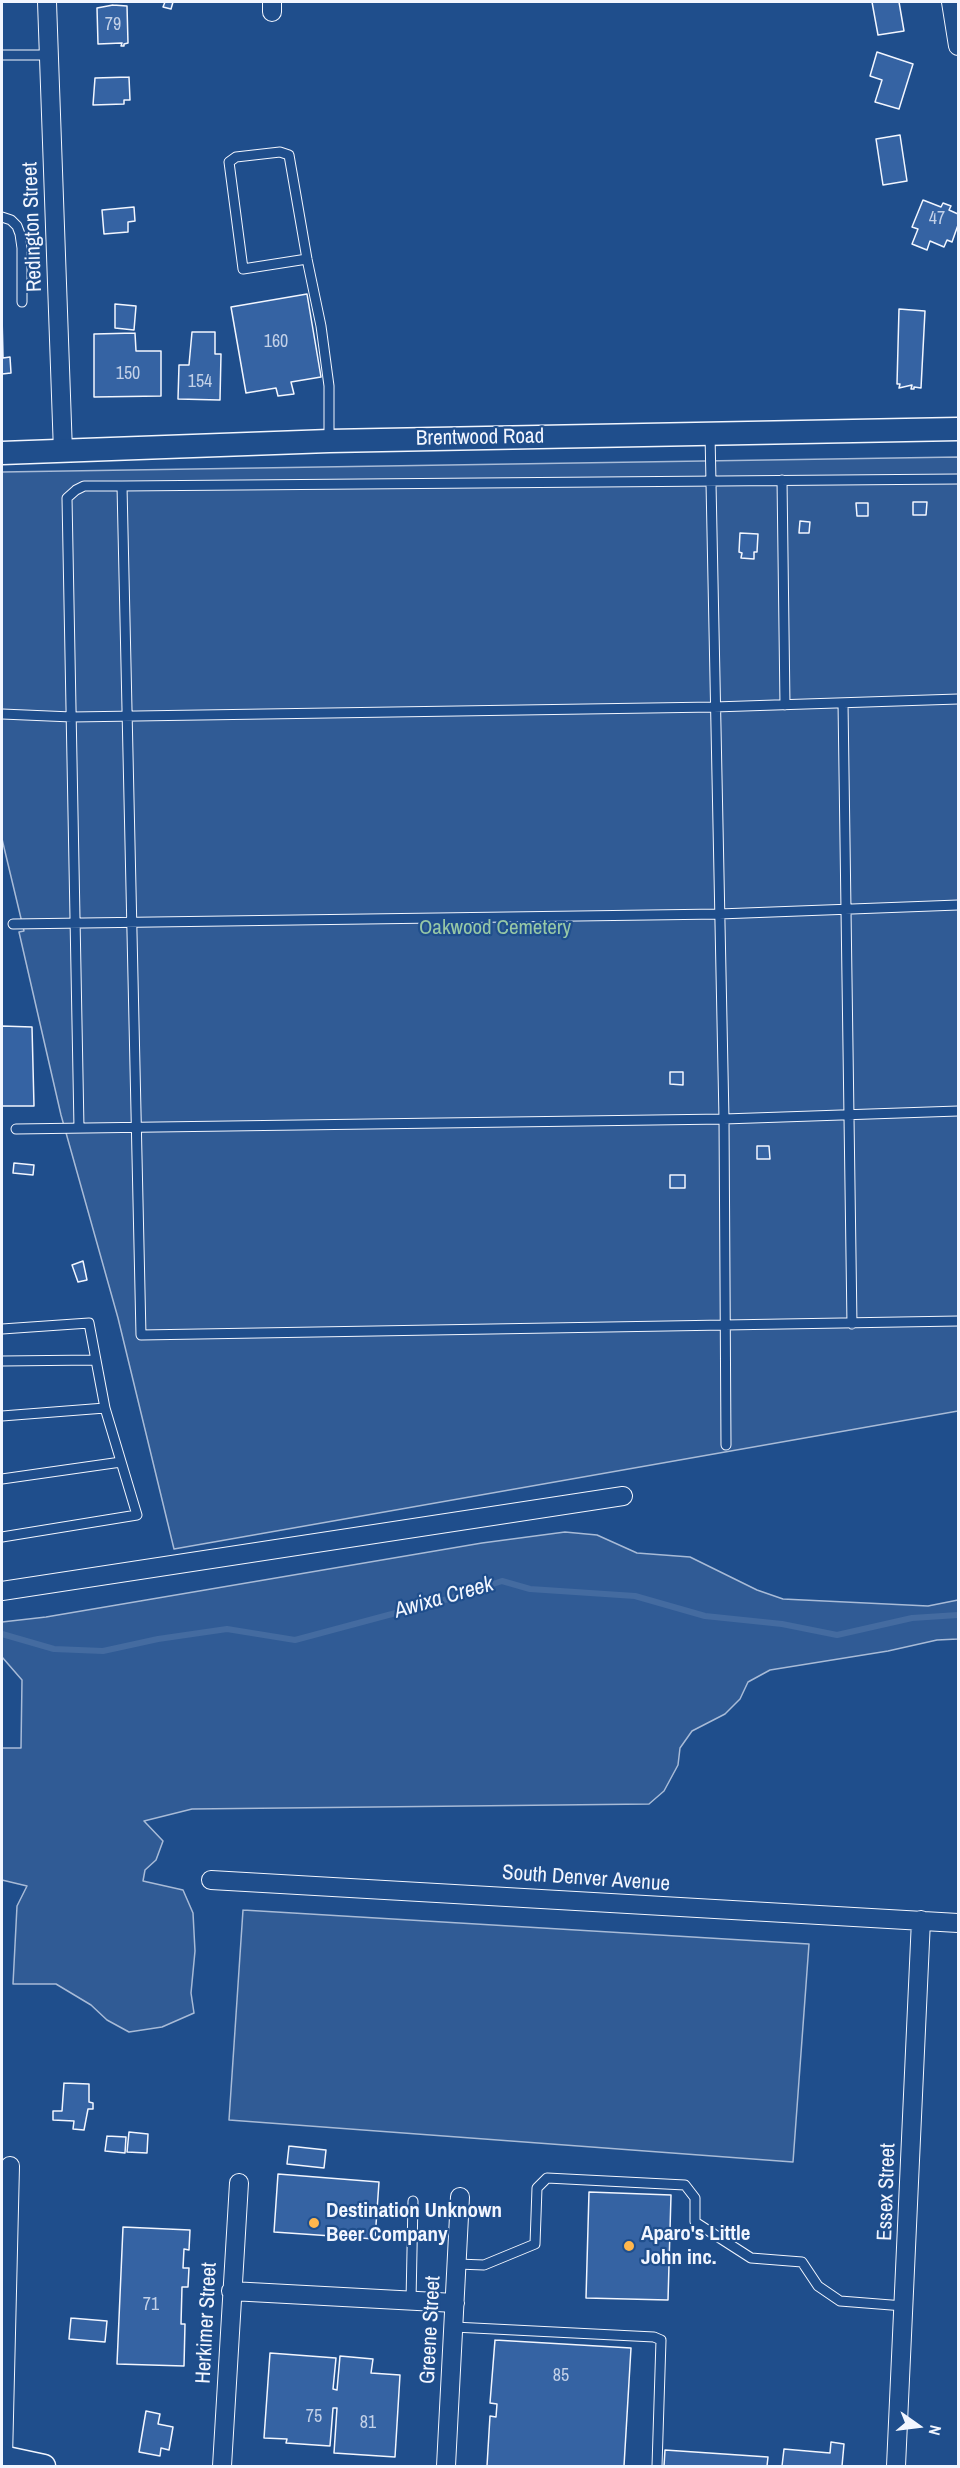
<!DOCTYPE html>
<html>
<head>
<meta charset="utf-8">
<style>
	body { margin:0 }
	#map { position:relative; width:960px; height:2468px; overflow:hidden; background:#1f4e8c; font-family:"Archivo Narrow",sans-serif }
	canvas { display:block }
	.frame { position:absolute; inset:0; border:3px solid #f2f6ff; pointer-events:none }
	.north { position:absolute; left:888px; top:2396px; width:60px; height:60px; -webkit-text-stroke:4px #1f4e8c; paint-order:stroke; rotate:104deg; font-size:16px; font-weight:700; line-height:24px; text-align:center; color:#f2f6ff }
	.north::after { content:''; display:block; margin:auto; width:21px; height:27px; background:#f2f6ff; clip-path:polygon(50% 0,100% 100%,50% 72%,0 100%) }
</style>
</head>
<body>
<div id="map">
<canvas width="960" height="2468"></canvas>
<div class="frame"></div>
<div class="north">N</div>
</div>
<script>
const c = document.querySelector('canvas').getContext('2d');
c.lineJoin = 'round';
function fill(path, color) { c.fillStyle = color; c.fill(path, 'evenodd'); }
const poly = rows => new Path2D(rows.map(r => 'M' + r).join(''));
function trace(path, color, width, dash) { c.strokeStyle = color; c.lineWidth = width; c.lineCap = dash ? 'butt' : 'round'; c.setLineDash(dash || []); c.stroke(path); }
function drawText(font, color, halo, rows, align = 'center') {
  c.font = font + ' "Archivo Narrow",sans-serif'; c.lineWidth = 4.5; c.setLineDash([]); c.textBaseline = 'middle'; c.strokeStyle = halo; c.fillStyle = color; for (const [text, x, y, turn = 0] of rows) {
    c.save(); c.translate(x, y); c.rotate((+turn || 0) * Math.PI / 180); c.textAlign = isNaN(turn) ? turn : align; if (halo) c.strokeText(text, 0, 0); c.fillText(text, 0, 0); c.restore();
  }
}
const built = poly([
	[958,457,958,1411,174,1549,118,1318,61,1115,19,932,24,931,2,839,2,472,958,457],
	[565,1532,597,1535,637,1553,690,1557,757,1590,783,1599,928,1606,958,1600,958,1639,937,1640,888,1651,770,1670,748,1682,740,1699,725,1714,692,1731,680,1748,678,1765,664,1791,649,1804,192,1809,144,1821,163,1841,156,1860,145,1870,143,1881,183,1890,193,1913,195,1951,191,1993,194,2013,162,2027,129,2032,107,2020,91,2005,56,1984,13,1984,17,1906,27,1886,2,1880,2,1748,21,1748,22,1680,2,1657,2,1622,46,1617,482,1543,565,1532],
	[243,1910,809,1944,793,2162,229,2120,243,1910]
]);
const stream = poly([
	[2,1634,54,1649,103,1651,158,1639,227,1629,295,1640,448,1599,502,1581,530,1589,635,1596,705,1616,782,1624,837,1635,912,1618,958,1615]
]);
const building = poly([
	[165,2,173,2,171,9,163,7,165,2],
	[872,2,899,2,904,31,878,35,872,2],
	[113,5,127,6,128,43,124,44,124,46,121,46,122,43,98,44,97,8,113,5],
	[877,52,913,64,899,109,875,102,882,80,870,76,877,52],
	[129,77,130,100,124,100,124,104,93,105,95,78,129,77],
	[900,135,907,181,883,185,876,139,900,135],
	[923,200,941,207,943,203,951,206,949,210,958,214,958,225,952,242,947,240,944,247,930,241,927,250,912,244,918,229,912,227,923,200],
	[134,207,135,221,128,222,128,232,104,234,102,210,134,207],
	[307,294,321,377,291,382,294,394,278,396,276,388,246,393,231,307,307,294],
	[115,304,136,306,134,330,115,328,115,304],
	[899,309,925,311,921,388,914,387,914,389,911,389,912,385,899,388,900,384,897,384,899,309],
	[2,315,3,358,10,357,11,373,2,374,2,315],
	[192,332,215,332,215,354,221,354,220,400,178,399,179,365,189,365,192,332],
	[135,333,136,351,161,351,161,396,94,397,94,334,135,333],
	[913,502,927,502,926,515,913,515,913,502],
	[856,503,868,503,868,516,857,516,856,503],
	[800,521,810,522,809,533,799,533,800,521],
	[740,533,758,534,757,552,754,552,754,559,741,558,742,553,739,552,740,533],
	[2,1026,32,1027,34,1106,2,1106,2,1026],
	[670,1072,683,1072,683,1085,670,1084,670,1072],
	[757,1146,769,1146,770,1159,757,1159,757,1146],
	[14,1163,34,1165,33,1175,13,1173,14,1163],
	[670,1175,685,1175,685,1188,670,1188,670,1175],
	[83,1261,87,1280,78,1282,72,1265,83,1261],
	[64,2083,89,2084,89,2102,93,2103,93,2109,88,2109,84,2130,73,2129,74,2121,53,2120,53,2111,62,2111,64,2083],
	[129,2132,148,2134,147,2153,127,2152,129,2132],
	[107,2136,126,2137,125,2153,105,2151,107,2136],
	[289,2146,326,2150,324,2168,287,2164,289,2146],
	[278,2174,379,2182,375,2239,274,2232,278,2174],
	[589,2192,671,2195,668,2300,586,2298,589,2192],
	[123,2227,190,2230,189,2250,184,2249,183,2268,189,2268,188,2287,182,2287,181,2324,185,2324,184,2366,117,2364,123,2227],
	[71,2318,107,2321,105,2342,69,2339,71,2318],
	[495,2340,631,2348,624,2466,487,2466,490,2416,496,2417,497,2404,490,2403,495,2340],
	[270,2353,336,2358,333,2389,337,2390,340,2356,373,2359,371,2373,400,2375,395,2457,334,2453,337,2408,333,2408,330,2446,286,2443,287,2439,264,2438,270,2353],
	[146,2411,160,2414,158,2424,173,2427,169,2450,161,2448,160,2456,139,2452,146,2411],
	[831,2442,844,2444,842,2466,782,2466,784,2449,830,2453,831,2442],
	[665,2450,768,2457,767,2466,664,2466,665,2450]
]);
const service = poly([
	[2,55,49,55],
	[2,217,11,220,17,226,20,234,22,248,22,302],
	[307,259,243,269,229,162,236,157,280,152,289,155,307,259,321,326,329,386,329,441],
	[710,434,724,1119,726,1445],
	[782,480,785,705],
	[122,486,141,1335,958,1321],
	[843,703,852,1324],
	[2,714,72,717,714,707,958,699],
	[13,924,719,914,958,905],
	[79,1128,67,498,76,490,84,486,122,486,958,479],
	[16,1129,724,1119,958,1111],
	[2,1329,89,1323,105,1408,137,1515,2,1537],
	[2,1361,95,1360],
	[2,1416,105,1408],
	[2,1479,121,1462],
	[457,2264,484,2265,535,2244,537,2188,547,2178,685,2185,695,2198,695,2222,751,2258,802,2262,818,2286,840,2301,904,2306],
	[411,2301,413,2201],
	[454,2327,654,2337,661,2340,657,2466]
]);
const minor = poly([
	[47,2,63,452],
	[951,2,958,46],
	[272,12,272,2],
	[2,1591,623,1496],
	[211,1880,958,1923],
	[231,2291,455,2303],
	[3,2458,10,2166],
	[222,2466,239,2183],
	[446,2466,460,2197],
	[896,2466,921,1920]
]);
const tertiary = poly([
	[2,453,329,441,958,429],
	[2,2457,44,2466]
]);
const markers = [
	[314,2223,6,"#ffb74d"],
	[629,2246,6,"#ffb74d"]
];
const numberNames = [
	["79",113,25],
	["47",937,219],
	["160",276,342],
	["150",128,374],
	["154",200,382],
	["71",151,2305],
	["85",561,2376],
	["75",314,2417],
	["81",368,2423]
];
const streetNames = [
	["Redington Street",33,227,-92],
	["Brentwood Road",480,438,-1],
	["South Denver Avenue",586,1879,4],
	["Essex Street",887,2192,-88],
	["Herkimer Street",207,2323,-87],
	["Greene Street",431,2330,-87]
];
const parkNames = [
	["Oakwood Cemetery",495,928]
];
const poiNames = [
	["Destination Unknown",326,2211],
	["Beer Company",326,2235],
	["Aparo's Little",641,2234],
	["John inc.",641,2258]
];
const waterNames = [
	["Awixa Creek",444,1598,-16]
];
fill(built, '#305b95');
trace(built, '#a8bbd7', 1.5);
trace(stream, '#446ba0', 6);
fill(building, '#3563a3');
trace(building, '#f2f6ff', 1.5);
trace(service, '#f2f6ff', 11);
trace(minor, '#f2f6ff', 20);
trace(tertiary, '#f2f6ff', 25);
trace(service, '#1f4e8c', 9);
trace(minor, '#1f4e8c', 18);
trace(tertiary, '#1f4e8c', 22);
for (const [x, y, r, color] of markers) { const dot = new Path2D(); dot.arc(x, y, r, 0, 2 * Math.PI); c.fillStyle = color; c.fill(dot); trace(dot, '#1f4e8c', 2); }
drawText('18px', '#c3d1e8', null, numberNames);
drawText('21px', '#f2f6ff', '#1f4e8c', streetNames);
drawText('21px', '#97c8a6', '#1f4e8c', parkNames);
drawText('bold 21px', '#f2f6ff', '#1f4e8c', poiNames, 'left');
drawText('italic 22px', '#f2f6ff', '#1f4e8c', waterNames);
</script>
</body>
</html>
